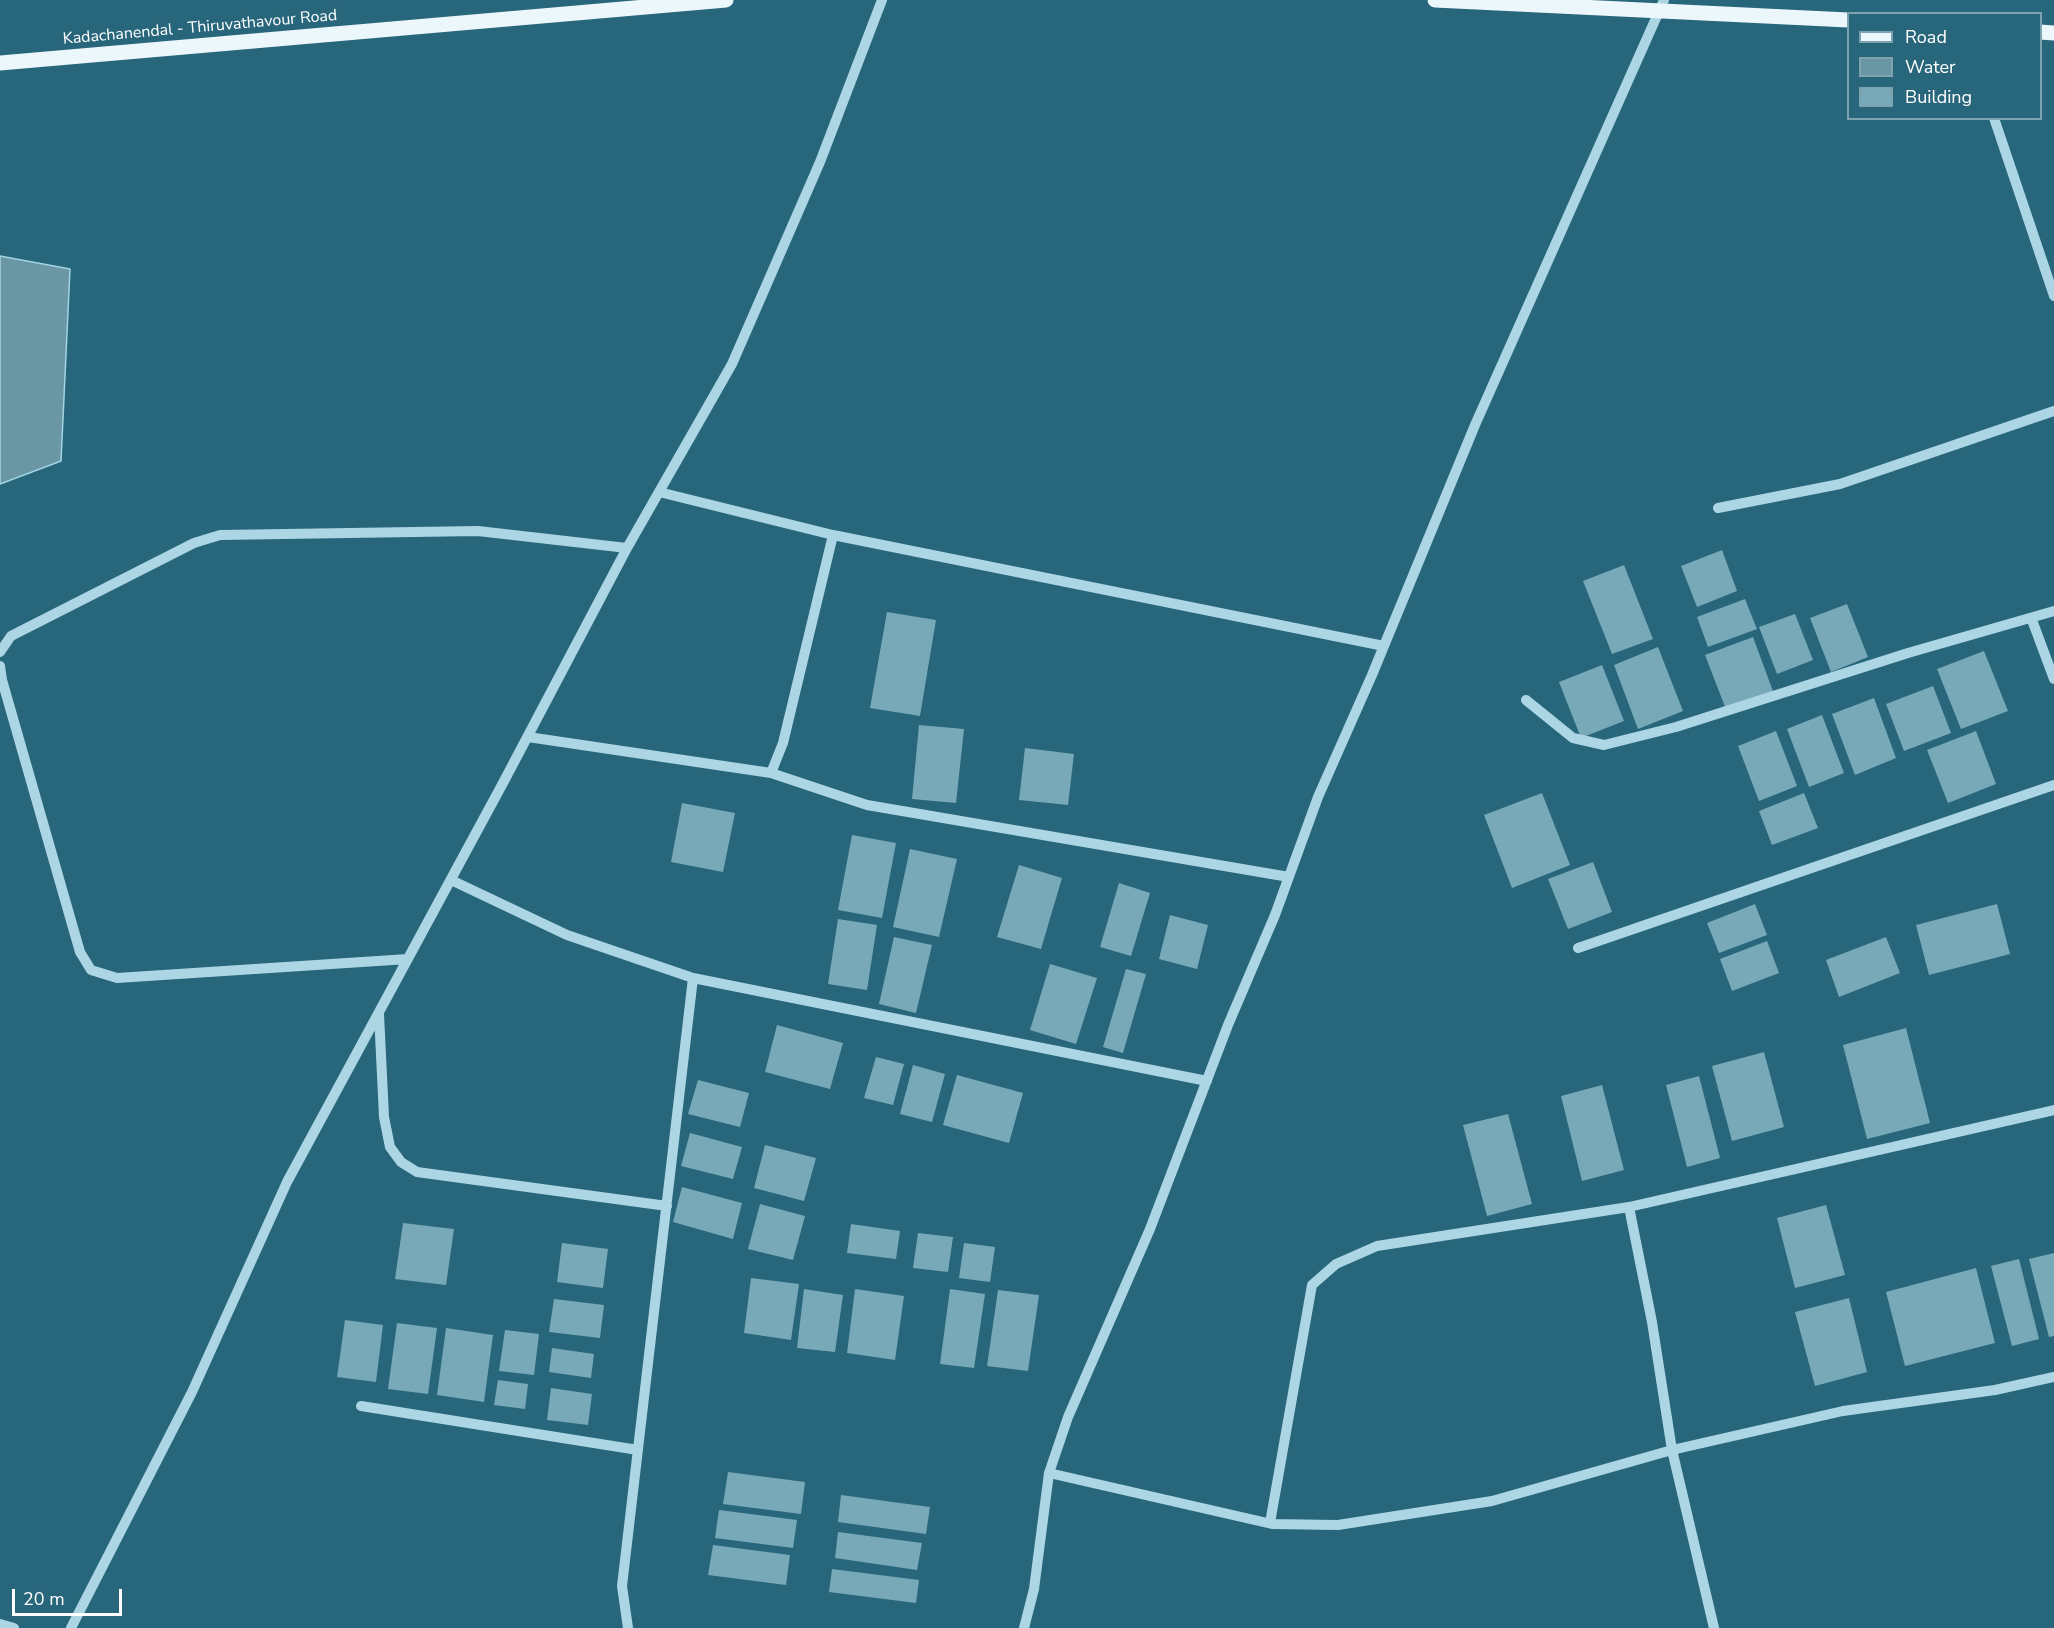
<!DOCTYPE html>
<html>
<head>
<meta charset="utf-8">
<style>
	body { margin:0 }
	#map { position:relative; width:2054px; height:1628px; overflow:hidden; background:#28667b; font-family:"Nunito Sans",sans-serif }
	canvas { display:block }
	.legend { position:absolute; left:1847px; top:12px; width:195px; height:108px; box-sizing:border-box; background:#28667b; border:2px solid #7ea3b0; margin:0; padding:8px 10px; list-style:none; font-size:18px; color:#fff }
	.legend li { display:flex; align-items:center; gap:12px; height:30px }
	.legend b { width:30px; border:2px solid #7ea3b0 }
	.scale { position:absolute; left:12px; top:1589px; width:110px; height:27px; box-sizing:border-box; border:3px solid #fff; border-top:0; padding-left:8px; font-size:18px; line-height:21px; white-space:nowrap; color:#fff; -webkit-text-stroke:4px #28667b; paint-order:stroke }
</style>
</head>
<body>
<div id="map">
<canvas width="2054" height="1628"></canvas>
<ul class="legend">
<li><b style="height:8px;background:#ecf7fc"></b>Road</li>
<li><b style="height:16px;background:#6b96a4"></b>Water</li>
<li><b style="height:16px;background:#78a9b8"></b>Building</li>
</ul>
<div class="scale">20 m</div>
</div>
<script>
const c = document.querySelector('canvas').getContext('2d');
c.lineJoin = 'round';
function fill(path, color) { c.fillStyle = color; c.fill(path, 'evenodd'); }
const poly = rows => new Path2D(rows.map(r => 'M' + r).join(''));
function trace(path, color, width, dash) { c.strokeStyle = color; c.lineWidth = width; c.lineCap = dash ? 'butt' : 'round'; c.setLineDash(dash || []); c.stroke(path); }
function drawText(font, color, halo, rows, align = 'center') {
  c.font = font + ' "Nunito Sans",sans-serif'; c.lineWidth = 6; c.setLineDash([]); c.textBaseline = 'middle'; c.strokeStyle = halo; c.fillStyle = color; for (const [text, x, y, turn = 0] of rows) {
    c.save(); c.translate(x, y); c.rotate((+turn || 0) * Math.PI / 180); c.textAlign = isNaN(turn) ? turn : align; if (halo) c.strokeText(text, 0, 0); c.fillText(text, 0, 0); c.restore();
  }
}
const water = poly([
	[0,256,70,269,61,461,0,484,0,256]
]);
const building = poly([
	[1722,550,1737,591,1697,607,1681,566],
	[1624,565,1653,639,1612,654,1583,581],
	[1745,599,1757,629,1708,647,1697,617],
	[1847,604,1868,657,1831,672,1810,618],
	[887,612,936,620,920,716,870,708],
	[1795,614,1813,660,1777,674,1759,627],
	[1753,637,1774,694,1727,712,1705,655],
	[1658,647,1683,711,1638,729,1614,665],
	[1984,651,2008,711,1961,729,1937,669],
	[1602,665,1624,721,1581,738,1559,682],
	[1933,686,1951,733,1904,751,1886,704],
	[1874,698,1896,758,1855,775,1832,714],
	[1822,715,1844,773,1809,787,1787,729],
	[919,725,964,729,956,803,912,799],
	[1776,731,1797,786,1759,801,1738,746],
	[1976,731,1996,784,1948,803,1927,750],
	[1025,748,1074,754,1068,805,1019,800],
	[1542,793,1570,865,1512,888,1484,815],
	[1804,793,1818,828,1772,845,1759,811],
	[682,803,735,813,723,872,671,862],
	[852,835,896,843,882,918,838,910],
	[910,849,957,859,939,937,893,927],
	[1593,862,1612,912,1568,929,1548,879],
	[1019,865,1062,878,1041,949,997,937],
	[1119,883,1150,893,1131,956,1100,947],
	[1755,904,1767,935,1719,953,1707,923],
	[1997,904,2010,954,1929,975,1916,925],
	[1170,915,1208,925,1197,969,1159,959],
	[838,919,877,925,867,990,828,984],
	[894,937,932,945,916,1013,879,1004],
	[1886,937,1900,973,1839,997,1826,960],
	[1767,941,1779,973,1732,991,1720,959],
	[1050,964,1097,978,1076,1044,1030,1030],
	[1126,969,1146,974,1123,1053,1103,1047],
	[777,1025,843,1043,830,1089,765,1072],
	[1906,1028,1930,1123,1867,1139,1843,1045],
	[1764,1052,1784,1127,1732,1141,1712,1066],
	[876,1057,904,1064,893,1105,864,1098],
	[913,1065,945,1074,932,1122,900,1114],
	[957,1075,1023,1093,1009,1143,943,1125],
	[1699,1076,1720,1158,1687,1167,1666,1085],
	[698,1080,749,1093,740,1127,688,1114],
	[1602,1085,1624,1170,1582,1181,1561,1096],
	[1508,1114,1532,1204,1487,1216,1463,1125],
	[690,1133,742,1147,733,1179,681,1166],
	[765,1145,816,1158,804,1201,754,1188],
	[682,1187,742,1203,733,1239,673,1222],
	[760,1204,805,1216,793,1260,748,1249],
	[1826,1205,1845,1275,1795,1288,1777,1218],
	[403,1223,454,1229,446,1285,395,1279],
	[851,1224,900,1231,896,1259,847,1253],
	[918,1233,953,1237,948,1272,913,1268],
	[562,1243,608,1249,603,1288,557,1282],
	[964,1243,995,1247,990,1282,959,1278],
	[2054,1253,2054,1336,2049,1337,2029,1259],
	[2019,1259,2039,1339,2012,1346,1991,1266],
	[1976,1268,1995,1343,1905,1366,1886,1292],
	[751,1278,799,1284,791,1340,744,1333],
	[804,1289,843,1295,835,1352,797,1348],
	[855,1289,904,1296,895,1360,847,1353],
	[950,1289,985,1294,974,1368,940,1364],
	[998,1290,1039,1295,1028,1371,987,1366],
	[1849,1298,1867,1372,1815,1386,1795,1312],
	[554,1299,604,1305,600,1338,549,1332],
	[345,1320,383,1325,376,1382,337,1377],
	[397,1323,437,1328,428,1394,388,1389],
	[446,1328,493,1335,484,1402,437,1395],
	[505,1330,539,1334,534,1375,499,1371],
	[552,1348,594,1354,591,1378,549,1372],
	[498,1380,528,1384,525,1409,494,1405],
	[551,1388,592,1394,588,1425,547,1420],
	[728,1472,805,1482,801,1514,723,1504],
	[841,1495,930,1507,926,1534,838,1522],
	[719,1510,797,1520,793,1548,715,1538],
	[838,1532,922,1543,917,1570,835,1558],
	[713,1545,790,1555,786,1585,708,1575],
	[832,1569,919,1580,916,1603,829,1592]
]);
const minor = poly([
	[1994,118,2054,296],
	[659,492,833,535,1384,646],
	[1718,508,1840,484,2054,411],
	[2032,620,2054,679],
	[0,652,11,636,194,543,220,535,478,531,627,548],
	[0,666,2,680,80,952,91,970,117,978,408,959],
	[1526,700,1573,738,1604,745,1676,727,1908,653,2054,611],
	[528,737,771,773,867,805,1289,877],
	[771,773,783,743,833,535],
	[451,880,567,935,693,978,1207,1081],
	[1578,948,2054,785],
	[379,1014,384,1117,390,1147,401,1162,417,1172,667,1206],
	[361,1406,638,1450],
	[1049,1473,1272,1524,1338,1525,1492,1501,1672,1450,1843,1411,1995,1390,2054,1377],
	[1270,1523,1312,1285,1336,1264,1377,1246,1629,1207],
	[0,1624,14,1628],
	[71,1628,192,1392,287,1182,503,783,627,548,732,364,820,162,882,0],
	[628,1628,622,1586,693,978],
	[1024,1628,1034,1589,1049,1473,1068,1417,1150,1229,1228,1025,1275,915,1318,797,1372,675,1475,425,1664,0],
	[1714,1628,1672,1450,1652,1322,1629,1207,2054,1110]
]);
const major = poly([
	[1435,0,1848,20],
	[2040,32,2054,33],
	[0,63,726,0]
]);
const streetNames = [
	["Kadachanendal - Thiruvathavour Road",200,28,-5]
];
fill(water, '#6b96a4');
trace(water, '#a1d5e4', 1.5);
fill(building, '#78a9b8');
trace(minor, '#acd6e4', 10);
trace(major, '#ecf7fc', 15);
drawText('16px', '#fff', '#28667b', streetNames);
</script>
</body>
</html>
